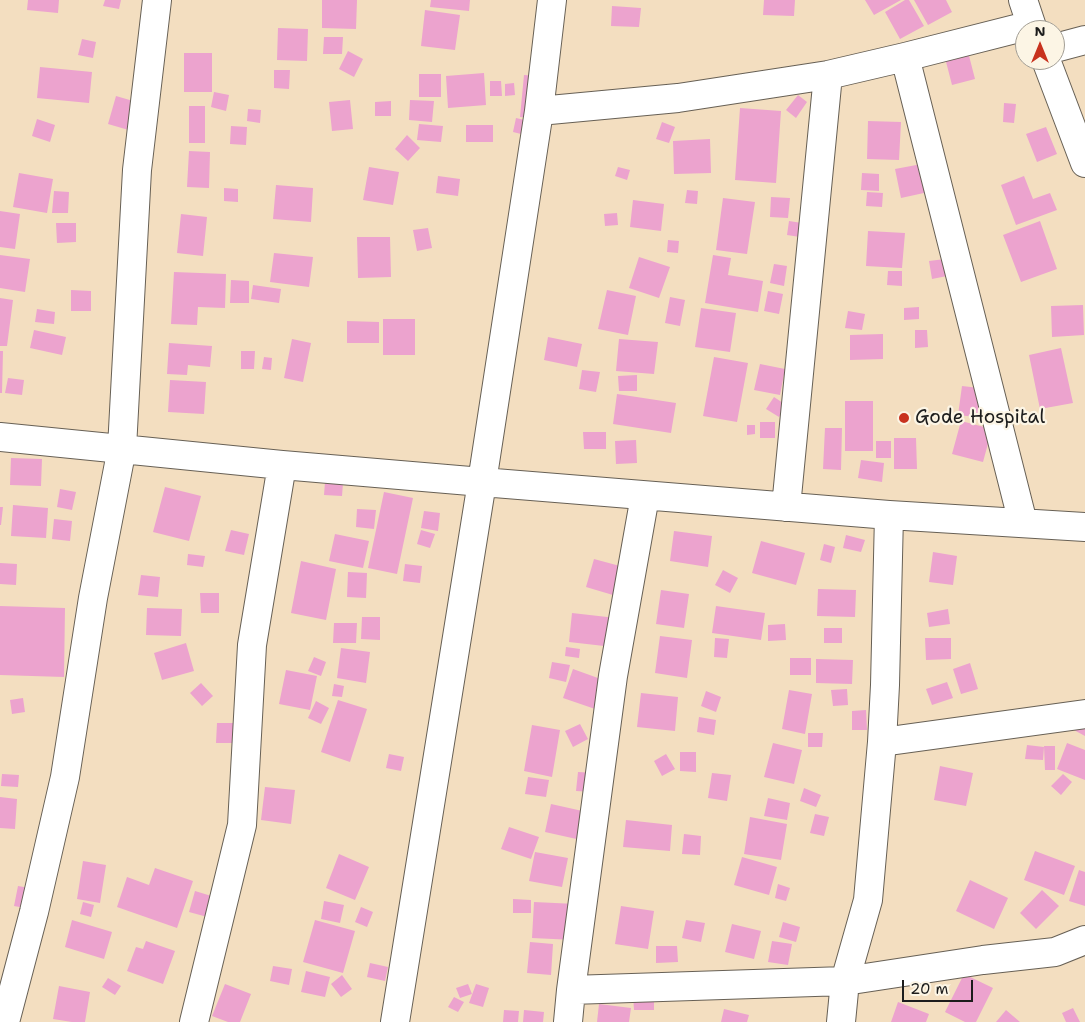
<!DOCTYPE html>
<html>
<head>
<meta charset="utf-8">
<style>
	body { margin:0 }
	#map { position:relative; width:1085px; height:1022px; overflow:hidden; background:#f3dec0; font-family:"Shantell Sans",sans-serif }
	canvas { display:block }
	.north { position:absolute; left:1015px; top:20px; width:50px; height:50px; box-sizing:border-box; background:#fcf5e5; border:1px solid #a29e95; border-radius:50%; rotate:0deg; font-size:14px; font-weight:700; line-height:20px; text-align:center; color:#1c1c1c }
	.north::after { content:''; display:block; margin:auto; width:18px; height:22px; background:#c8321e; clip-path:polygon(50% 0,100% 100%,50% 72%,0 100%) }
	.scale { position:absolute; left:902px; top:980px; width:71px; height:22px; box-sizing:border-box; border:2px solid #1c1c1c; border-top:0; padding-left:6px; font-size:15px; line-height:18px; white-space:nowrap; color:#1c1c1c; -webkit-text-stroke:4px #fcf5e5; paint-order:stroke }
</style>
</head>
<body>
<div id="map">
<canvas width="1085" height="1022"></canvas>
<div class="north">N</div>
<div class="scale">20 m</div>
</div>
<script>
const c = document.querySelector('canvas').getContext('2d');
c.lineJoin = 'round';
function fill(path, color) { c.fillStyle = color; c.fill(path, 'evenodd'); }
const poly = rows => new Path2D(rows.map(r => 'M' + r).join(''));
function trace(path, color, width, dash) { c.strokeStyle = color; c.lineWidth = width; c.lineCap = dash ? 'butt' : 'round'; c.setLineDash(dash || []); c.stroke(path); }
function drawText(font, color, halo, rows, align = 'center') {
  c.font = font + ' "Shantell Sans",sans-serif'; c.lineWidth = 4.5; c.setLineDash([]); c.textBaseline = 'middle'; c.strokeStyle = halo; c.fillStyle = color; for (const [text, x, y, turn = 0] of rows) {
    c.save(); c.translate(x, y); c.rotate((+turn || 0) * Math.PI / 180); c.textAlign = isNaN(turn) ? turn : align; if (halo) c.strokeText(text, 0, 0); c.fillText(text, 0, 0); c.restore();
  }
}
const building = poly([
	[28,0,59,0,58,13,27,10],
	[105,0,121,0,119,9,103,6],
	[322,0,357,0,356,29,322,28],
	[431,0,470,0,469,11,430,7],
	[764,0,795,0,794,16,763,15],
	[865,0,901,0,874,15],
	[905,0,909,0,924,26,900,39,885,12],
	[914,0,946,0,952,12,928,25],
	[612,6,641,8,639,27,611,26],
	[425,10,460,15,455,50,421,46],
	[278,28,308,29,307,61,277,60],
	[324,37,343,37,342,54,323,54],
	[82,39,96,42,93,58,78,55],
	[966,44,975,79,952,85,943,50],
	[348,51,363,59,354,77,339,69],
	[184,53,212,53,212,92,184,92],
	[40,67,92,72,89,103,37,98],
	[274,70,290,70,289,89,274,88],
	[484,73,486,105,448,108,446,76],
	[419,74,441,74,441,97,419,97],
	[524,75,538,76,534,118,520,117],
	[490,81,501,81,502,96,490,96],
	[514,83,515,95,505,96,505,84],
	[214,92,229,95,226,111,211,107],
	[798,95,807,102,796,118,786,110],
	[116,96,140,103,132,131,108,124],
	[350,100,353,129,332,131,329,102],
	[410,100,434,101,432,122,409,120],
	[391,101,391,116,375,116,375,102],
	[1004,103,1016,104,1014,123,1003,122],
	[189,106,205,106,205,143,189,143],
	[740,108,781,111,776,183,735,180],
	[248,109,261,110,260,123,247,121],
	[516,118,533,122,529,136,513,132],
	[37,119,55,125,50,142,32,136],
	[868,121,901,122,899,160,867,159],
	[662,122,675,127,669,143,656,139],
	[419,124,443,126,441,142,417,140],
	[466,125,493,125,493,142,466,142],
	[231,126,247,127,246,145,230,144],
	[1046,127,1057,154,1037,162,1026,134],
	[407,135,420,148,408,161,395,149],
	[710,139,711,173,674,174,673,141],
	[189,151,210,152,209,188,187,187],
	[927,163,933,191,901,198,895,169],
	[369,167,399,172,393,205,363,200],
	[618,167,630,170,627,180,615,176],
	[19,173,53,179,47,213,13,207],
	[862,173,879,174,879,191,861,190],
	[438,176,460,179,458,196,436,193],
	[1024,176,1033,199,1050,193,1057,210,1016,225,1001,185],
	[276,185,313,188,311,222,273,219],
	[224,188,238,189,238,202,224,201],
	[687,190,698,191,697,204,685,203],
	[54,191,69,192,68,213,52,213],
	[867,192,883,193,882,207,866,206],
	[771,197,790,198,788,218,770,217],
	[723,198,755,202,747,254,716,250],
	[633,200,664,204,661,231,630,227],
	[0,211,20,214,15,249,0,247],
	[617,213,618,225,605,226,604,214],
	[181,214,207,217,203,256,177,253],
	[789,221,802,223,800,237,787,235],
	[1040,221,1057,269,1021,282,1003,235],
	[56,223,76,223,76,242,57,243],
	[428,228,432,248,417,251,413,230],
	[868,231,905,233,902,268,866,266],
	[357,237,390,237,391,277,358,278],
	[668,240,679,241,678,253,667,252],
	[274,253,313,257,309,287,270,282],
	[0,255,30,259,25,292,0,288],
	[713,255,731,258,728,275,763,281,758,312,705,303],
	[639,257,670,267,659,298,629,288],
	[945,259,947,276,932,279,929,261],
	[774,264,787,266,784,286,770,283],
	[888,271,902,271,902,286,887,285],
	[174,272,226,274,225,308,198,307,197,325,171,324],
	[231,280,249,281,249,303,230,303],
	[253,285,281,289,279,303,251,299],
	[71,290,91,291,91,311,71,311],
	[607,290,636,296,628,335,598,329],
	[768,291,783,294,779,314,764,311],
	[670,297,685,300,680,326,665,323],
	[0,298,13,300,7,346,0,346],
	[1083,305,1084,335,1052,337,1051,306],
	[919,307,919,319,904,320,904,308],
	[701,308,736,313,730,352,695,347],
	[37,309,55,312,54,324,35,322],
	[848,311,865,314,862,330,845,328],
	[383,319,415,319,415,355,383,355],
	[347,321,379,322,379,343,347,343],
	[34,330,66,337,62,355,30,348],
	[915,330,927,330,928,347,915,348],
	[883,334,883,359,850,360,850,335],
	[548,337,582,344,577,367,544,360],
	[292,339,311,343,303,382,284,378],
	[619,339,658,342,654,374,616,371],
	[169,343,212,346,210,367,188,365,187,375,167,374],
	[1061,348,1073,403,1040,409,1029,355],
	[0,351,3,351,2,393,0,393],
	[241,351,255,351,254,369,241,369],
	[264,357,272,358,271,370,262,369],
	[714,357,748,363,737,422,703,416],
	[760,364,785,369,780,395,754,390],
	[582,370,600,372,596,392,579,389],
	[637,375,637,391,619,391,618,376],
	[8,378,24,380,22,395,5,393],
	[170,380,206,382,204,414,168,412],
	[962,386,997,390,993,419,958,415],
	[617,394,676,403,671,433,613,424],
	[774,397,786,405,779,417,766,409],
	[845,401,873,401,873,451,845,451],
	[961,421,992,429,983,462,952,454],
	[760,422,775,422,775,438,760,438],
	[747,425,755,425,755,434,747,435],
	[825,428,842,428,841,470,823,469],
	[583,432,606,432,606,449,584,449],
	[894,438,916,438,917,469,894,469],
	[636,440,637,463,616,464,615,441],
	[876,441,891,441,891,458,876,458],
	[11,458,42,459,41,486,10,485],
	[861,460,884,463,882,482,858,478],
	[325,482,343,483,342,496,324,495],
	[165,487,201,496,189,541,153,532],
	[60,489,76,492,72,510,57,507],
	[384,492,413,498,397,574,368,568],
	[13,505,48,508,46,538,11,536],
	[0,507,3,507,1,525,0,525],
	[357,509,376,510,374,529,356,527],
	[424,511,440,513,438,531,421,528],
	[54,519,72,521,70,541,52,539],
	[231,530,249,534,244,555,225,551],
	[421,530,435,534,430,548,417,544],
	[674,531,712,536,708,567,670,561],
	[335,534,369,541,363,568,329,561],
	[846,535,865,540,861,552,843,548],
	[761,541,805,553,796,585,752,573],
	[824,544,835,547,831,563,820,560],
	[933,552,957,556,953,585,929,582],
	[188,554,205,556,203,567,187,565],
	[594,559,631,569,623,598,586,587],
	[301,561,336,569,326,620,291,613],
	[0,563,17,564,16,585,0,584],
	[405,564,422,566,420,583,403,581],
	[723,570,738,578,730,593,715,585],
	[348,572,367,573,366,598,347,597],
	[141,575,160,577,158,597,138,595],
	[818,589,856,590,855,617,817,616],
	[661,590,689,594,684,628,656,624],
	[200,593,219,593,219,613,201,613],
	[0,606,65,608,64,677,0,675],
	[716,606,765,613,761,640,712,633],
	[147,608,182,609,181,636,146,635],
	[948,609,950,624,929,627,927,613],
	[572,613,616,618,613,647,569,642],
	[362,617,380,617,380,640,361,639],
	[334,623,357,623,356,643,333,643],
	[785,624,786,640,768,641,768,625],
	[824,628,842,628,842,643,824,643],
	[660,636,692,640,687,678,655,673],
	[715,638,729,639,727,658,714,657],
	[925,638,951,638,951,659,926,660],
	[186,643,194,671,162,680,154,653],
	[566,647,580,649,579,658,565,656],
	[341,648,370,652,366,683,337,678],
	[314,657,326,662,321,676,308,671],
	[790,658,811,658,811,675,790,675],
	[816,659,853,660,852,684,816,683],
	[552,662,570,665,566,682,549,678],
	[970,663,978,689,961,694,953,669],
	[573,669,609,682,598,710,563,698],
	[286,670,317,676,310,710,279,704],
	[947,682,953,698,932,705,926,689],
	[201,683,213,696,202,706,190,693],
	[334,684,344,686,342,697,332,696],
	[847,689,848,705,833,706,831,690],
	[789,690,812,694,805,734,782,729],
	[706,691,721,697,716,712,701,706],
	[641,693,678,697,675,731,637,727],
	[23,698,25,712,12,714,10,700],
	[338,700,367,709,350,762,321,752],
	[316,701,329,708,321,724,308,718],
	[866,710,867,730,852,730,852,711],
	[699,717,716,720,714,735,697,732],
	[1085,720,1085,736,1072,729],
	[217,723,239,723,238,743,216,743],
	[580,724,588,739,573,747,565,731],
	[532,725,560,730,552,777,524,771],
	[808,733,823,733,822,747,808,747],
	[773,743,802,750,794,784,764,777],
	[1067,743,1085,750,1085,780,1057,769],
	[1027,745,1044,747,1043,760,1025,759],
	[1044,746,1055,746,1055,770,1045,770],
	[680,752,696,752,696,772,680,771],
	[389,754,404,757,401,771,386,768],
	[666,754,675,769,662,776,654,761],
	[940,766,973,773,966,806,934,800],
	[578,772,596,773,594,792,576,791],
	[712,773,731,775,727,801,708,798],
	[2,774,19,775,18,787,1,786],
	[1063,774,1072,782,1061,795,1051,786],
	[528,777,549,780,546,797,525,794],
	[265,787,295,790,291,824,261,820],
	[804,788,821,795,816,807,800,801],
	[0,797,17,799,15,829,0,828],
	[768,798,790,803,787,820,764,816],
	[551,804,587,812,581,840,545,832],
	[815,814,829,817,824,836,810,833],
	[750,817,787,824,781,860,744,854],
	[626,820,672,825,670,851,623,847],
	[509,827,539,837,531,859,501,849],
	[684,834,701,836,700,855,682,854],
	[1035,851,1075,866,1064,895,1024,880],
	[535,852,568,858,562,887,529,881],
	[339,854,369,867,355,900,326,888],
	[742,857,777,867,769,895,734,885],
	[83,861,106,865,100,903,77,899],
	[155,868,193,881,177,928,117,907,127,877,149,885],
	[1079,870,1085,872,1085,906,1069,901],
	[970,880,1008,898,994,929,956,911],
	[778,884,790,888,786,901,775,898],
	[18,886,35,889,31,909,14,906],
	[1042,890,1059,906,1036,929,1020,913],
	[195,891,218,898,211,918,189,912],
	[513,899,531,900,531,913,513,913],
	[324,901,344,905,340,923,321,919],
	[83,902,94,905,91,917,80,914],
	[534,902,576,904,574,940,532,938],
	[621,906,654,911,648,949,615,944],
	[361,907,373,912,367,927,355,922],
	[72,920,112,932,104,959,65,947],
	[315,920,355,931,343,973,303,962],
	[686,920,705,923,701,942,682,938],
	[783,922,800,927,796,942,779,937],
	[732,924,761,931,754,959,725,952],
	[146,941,175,951,163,984,127,971,136,947,143,949],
	[772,941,792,944,788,965,768,962],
	[530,942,553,944,551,975,527,973],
	[656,946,677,946,678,962,656,963],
	[370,963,388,967,385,981,367,977],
	[273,966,292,969,289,985,270,981],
	[306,971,330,977,325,997,301,992],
	[964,974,993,988,976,1022,965,1022,945,1012],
	[342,975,352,989,341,997,331,984],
	[108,978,121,986,115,995,102,987],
	[225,984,251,994,240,1022,228,1022,212,1016],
	[468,984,472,994,460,998,456,988],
	[476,984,489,988,483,1007,469,1003],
	[59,986,90,992,85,1022,72,1022,53,1019],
	[633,994,654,994,654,1010,634,1010],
	[454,997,464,1002,458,1012,448,1007],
	[898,1002,929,1014,926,1022,891,1022],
	[599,1004,631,1008,629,1022,597,1022],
	[1073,1008,1080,1022,1066,1022,1062,1013],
	[724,1009,749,1015,747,1022,721,1022],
	[504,1010,519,1011,518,1022,503,1022],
	[524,1010,544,1012,543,1022,523,1022],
	[1006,1010,1020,1022,996,1022]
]);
const minor = poly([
	[1023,0,1033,30],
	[1055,48,1085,40],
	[905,57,1023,523],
	[1046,60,1085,163],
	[539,111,678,98,828,75,905,57,1031,25],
	[0,437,282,465,482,482,889,515,1085,527],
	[786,507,828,75],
	[882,742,1085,714],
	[571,990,845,981,983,960,1055,952,1085,940],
	[5,1022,34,912,65,777,93,598,122,448,137,170,157,0],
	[194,1022,242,825,252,645,282,465],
	[395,1022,482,482,539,111,552,0],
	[568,1022,571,990,613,676,645,496],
	[841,1022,845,981,868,900,882,742,885,685,889,515]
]);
const markers = [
	[904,418,6,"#c8321e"]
];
const poiNames = [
	["Gode Hospital",915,418]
];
fill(building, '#eca3ce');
trace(minor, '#676055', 30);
trace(minor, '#fff', 28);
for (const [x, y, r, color] of markers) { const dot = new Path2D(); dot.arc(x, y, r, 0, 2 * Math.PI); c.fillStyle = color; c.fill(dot); trace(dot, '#fcf5e5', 2); }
drawText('19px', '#1c1c1c', '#fcf5e5', poiNames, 'left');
</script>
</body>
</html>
